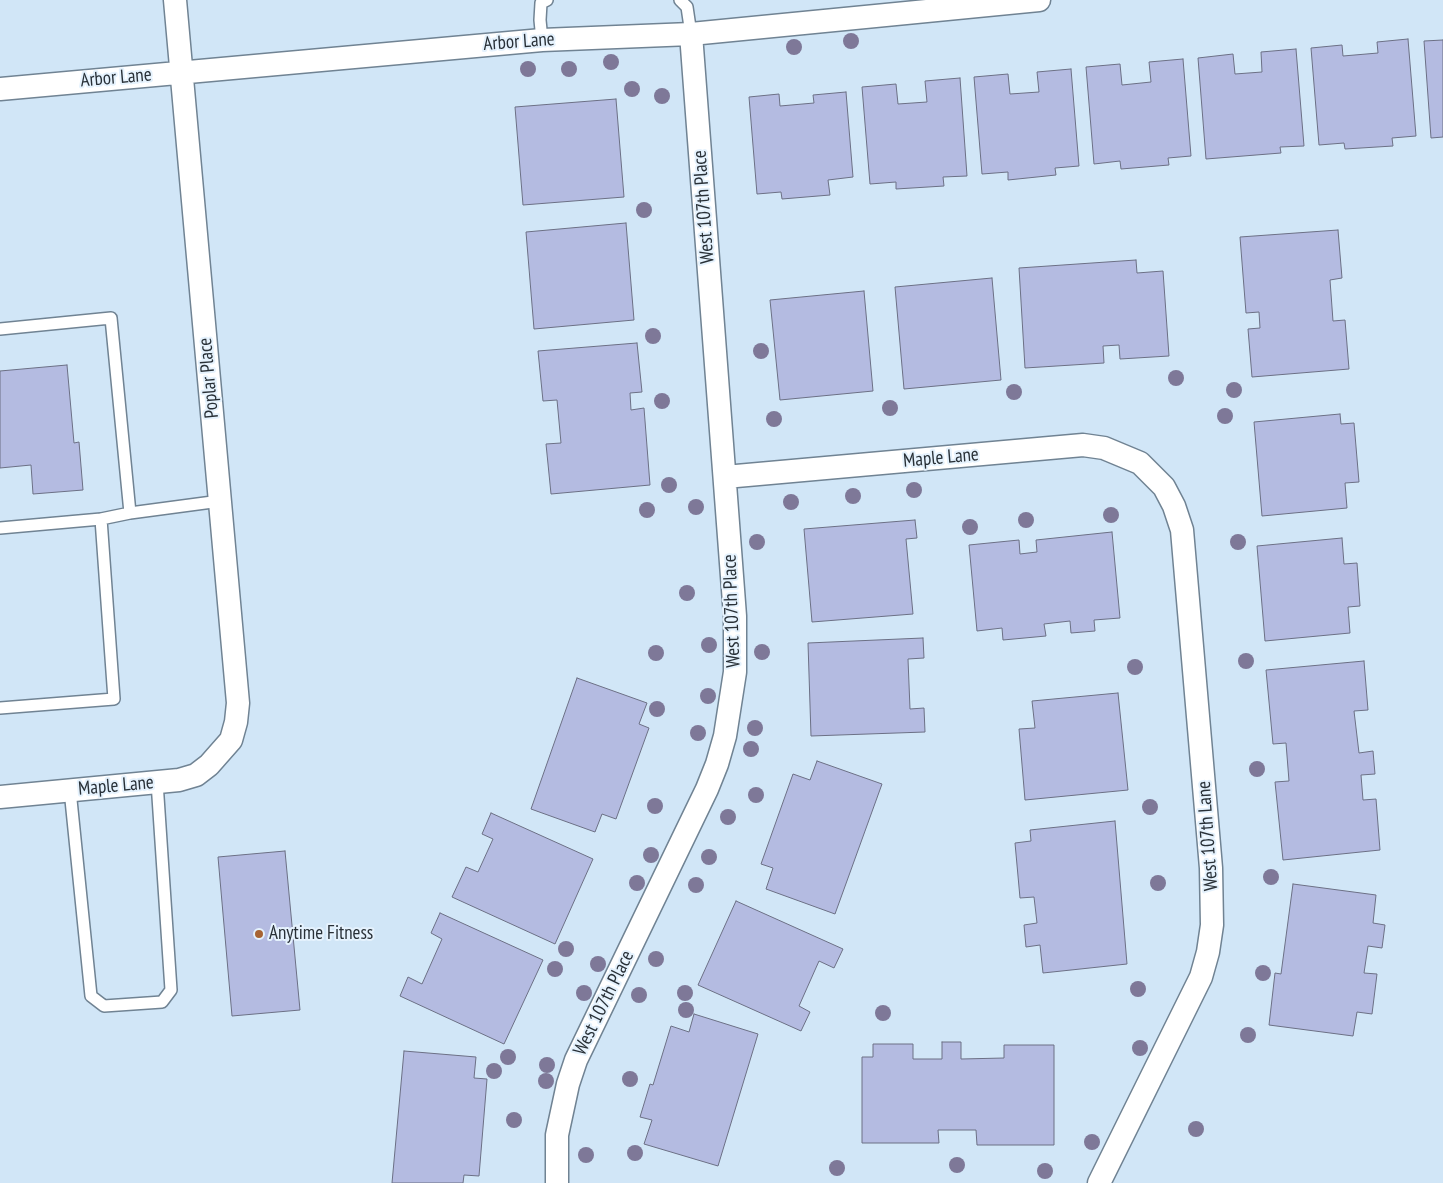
<!DOCTYPE html>
<html>
<head>
<meta charset="utf-8">
<style>
	body { margin:0 }
	canvas { display:block; background:#d1e6f7 }
</style>
</head>
<body>
<canvas width="1443" height="1183"></canvas>
<script>
const c = document.querySelector('canvas').getContext('2d');
c.lineJoin = 'round';
function fill(path, color) { c.fillStyle = color; c.fill(path, 'evenodd'); }
const poly = rows => new Path2D(rows.map(r => 'M' + r).join(''));
function trace(path, color, width, dash) { c.strokeStyle = color; c.lineWidth = width; c.lineCap = dash ? 'butt' : 'round'; c.setLineDash(dash || []); c.stroke(path); }
function drawText(font, color, halo, rows, align = 'center') {
  c.font = font + ' "PT Sans Narrow",sans-serif'; c.lineWidth = 4; c.setLineDash([]); c.textBaseline = 'middle'; c.strokeStyle = halo; c.fillStyle = color; for (const [text, x, y, turn = 0] of rows) {
    c.save(); c.translate(x, y); c.rotate((+turn || 0) * Math.PI / 180); c.textAlign = isNaN(turn) ? turn : align; if (halo) c.strokeText(text, 0, 0); c.fillText(text, 0, 0); c.restore();
  }
}
const building = poly([
	[1408,39,1416,136,1392,138,1393,146,1345,149,1344,143,1319,145,1311,48,1342,45,1343,56,1378,53,1377,42,1408,39],
	[1443,40,1443,137,1431,138,1424,41,1443,40],
	[1296,49,1304,146,1280,147,1281,153,1206,159,1198,58,1233,54,1235,74,1262,72,1261,52,1296,49],
	[1183,59,1191,156,1168,158,1169,165,1121,169,1120,161,1094,164,1086,67,1120,64,1122,85,1151,82,1149,62,1183,59],
	[1071,69,1079,166,1055,168,1056,175,1008,180,1008,172,982,174,974,77,1008,74,1010,94,1039,92,1037,72,1071,69],
	[960,78,967,176,943,177,944,186,896,189,896,182,870,184,862,87,896,84,898,104,927,102,925,81,960,78],
	[846,92,853,177,828,180,830,195,782,199,781,192,757,194,749,97,779,94,780,106,814,103,813,95,846,92],
	[616,99,624,197,523,205,515,107,616,99],
	[626,223,634,320,534,329,526,232,626,223],
	[1338,230,1342,278,1330,280,1333,321,1345,320,1349,369,1252,377,1248,329,1260,328,1259,312,1246,313,1240,237,1338,230],
	[1136,260,1137,273,1163,271,1169,356,1120,359,1119,345,1103,346,1104,363,1025,368,1019,268,1136,260],
	[992,278,1001,380,904,389,895,287,992,278],
	[864,291,873,391,780,400,770,300,864,291],
	[637,343,642,392,630,393,631,410,644,408,650,485,551,494,546,444,561,443,557,400,543,401,538,351,637,343],
	[67,365,74,443,79,442,83,490,33,494,31,465,0,468,0,371,67,365],
	[1340,414,1341,424,1354,423,1359,482,1345,483,1347,508,1262,516,1254,422,1340,414],
	[915,520,917,538,906,539,913,614,812,622,804,529,915,520],
	[1112,532,1120,618,1094,620,1095,631,1071,633,1070,621,1044,624,1046,636,1003,640,1002,628,977,631,969,545,1019,540,1020,554,1037,552,1036,540,1112,532],
	[1342,538,1344,564,1357,563,1360,606,1348,607,1350,633,1265,641,1257,546,1342,538],
	[923,638,924,658,908,659,910,709,924,708,925,732,811,736,808,643,923,638],
	[1364,661,1368,710,1354,711,1359,753,1373,751,1375,774,1361,775,1363,800,1376,799,1380,850,1283,860,1275,782,1289,781,1286,743,1273,744,1266,670,1364,661],
	[577,678,647,703,639,724,649,728,616,819,602,814,595,832,531,809,577,678],
	[1118,693,1128,790,1025,800,1019,729,1035,728,1032,701,1118,693],
	[817,761,882,784,835,914,766,889,773,868,761,864,793,774,810,780,817,761],
	[491,813,593,859,555,944,452,897,466,867,478,872,493,839,482,834,491,813],
	[1115,821,1127,964,1043,973,1040,945,1026,947,1024,925,1037,923,1034,897,1020,898,1015,843,1031,841,1030,830,1115,821],
	[285,851,300,1010,232,1016,218,857,285,851],
	[1293,884,1376,895,1373,923,1385,925,1382,948,1368,946,1364,973,1377,974,1372,1014,1357,1012,1353,1036,1269,1025,1275,973,1281,974,1293,884],
	[736,901,843,949,834,968,819,961,799,1006,810,1012,801,1031,698,985,736,901],
	[440,913,543,960,504,1044,400,996,408,977,422,984,442,939,431,933,440,913],
	[694,1014,758,1034,718,1166,644,1144,652,1120,640,1117,650,1084,653,1085,671,1026,689,1032,694,1014],
	[942,1042,961,1042,961,1059,1004,1058,1004,1045,1054,1045,1054,1145,977,1145,976,1130,938,1130,939,1143,862,1143,862,1057,873,1057,873,1044,913,1044,913,1059,942,1059,942,1042],
	[404,1051,476,1057,474,1078,487,1079,479,1176,464,1175,463,1183,392,1183,404,1051]
]);
const lane = poly([
	[680,0,687,7,691,34],
	[542,40,540,20,541,3,547,0],
	[0,329,111,318,130,513],
	[0,528,101,519],
	[0,708,114,699,101,519,130,513,220,501],
	[70,790,91,996,104,1006,162,1002,171,990,157,782]
]);
const street = poly([
	[0,89,542,40,691,34,1039,0],
	[725,477,1083,445,1104,448,1140,463,1164,487,1174,506,1182,530,1211,868,1212,925,1208,952,1201,977,1099,1183],
	[0,797,179,780,196,775,209,765,231,740,236,722,238,703,175,0],
	[557,1183,557,1135,568,1084,576,1060,707,789,717,764,725,736,735,672,735,616,691,34]
]);
const trees = [
	[851,41],
	[794,47],
	[611,62],
	[528,69],
	[569,69],
	[632,89],
	[662,96],
	[644,210],
	[653,336],
	[761,351],
	[1176,378],
	[1234,390],
	[1014,392],
	[662,401],
	[890,408],
	[1225,416],
	[774,419],
	[669,485],
	[914,490],
	[853,496],
	[791,502],
	[696,507],
	[647,510],
	[1111,515],
	[1026,520],
	[970,527],
	[757,542],
	[1238,542],
	[687,593],
	[709,645],
	[762,652],
	[656,653],
	[1246,661],
	[1135,667],
	[708,696],
	[657,709],
	[755,728],
	[698,733],
	[751,749],
	[1257,769],
	[756,795],
	[655,806],
	[1150,807],
	[728,817],
	[651,855],
	[709,857],
	[1271,877],
	[637,883],
	[1158,883],
	[696,885],
	[566,949],
	[656,959],
	[598,964],
	[555,969],
	[1263,973],
	[1138,989],
	[584,993],
	[685,993],
	[639,995],
	[686,1010],
	[883,1013],
	[1248,1035],
	[1140,1048],
	[508,1057],
	[547,1065],
	[494,1071],
	[630,1079],
	[546,1081],
	[514,1120],
	[1196,1129],
	[1092,1142],
	[635,1153],
	[586,1155],
	[957,1165],
	[837,1168],
	[1045,1171]
];
const markers = [
	[259,934,5,"#a76433"]
];
const streetNames = [
	["Arbor Lane",519,42,-4],
	["Arbor Lane",116,78,-5],
	["West 107th Place",704,207,-94],
	["Poplar Place",209,378,-95],
	["Maple Lane",941,458,-5],
	["West 107th Place",732,611,-92],
	["Maple Lane",116,786,-5],
	["West 107th Lane",1208,836,-94],
	["West 107th Place",604,1003,-64]
];
const poiNames = [
	["Anytime Fitness",269,934]
];
fill(building, '#b4bbe1');
trace(building, '#6c7085', 1);
trace(lane, '#708393', 14);
trace(street, '#708393', 25);
trace(lane, '#fff', 11);
trace(street, '#fff', 22);
c.fillStyle = '#7e7898';
for (const [x, y] of trees) { c.beginPath(); c.arc(x, y, 8, 0, 2 * Math.PI); c.fill(); }
for (const [x, y, r, color] of markers) { const dot = new Path2D(); dot.arc(x, y, r, 0, 2 * Math.PI); c.fillStyle = color; c.fill(dot); trace(dot, '#e5f2fd', 2); }
drawText('19px', '#283037', '#e5f2fd', streetNames);
drawText('19px', '#283037', '#e5f2fd', poiNames, 'left');
</script>
</body>
</html>
